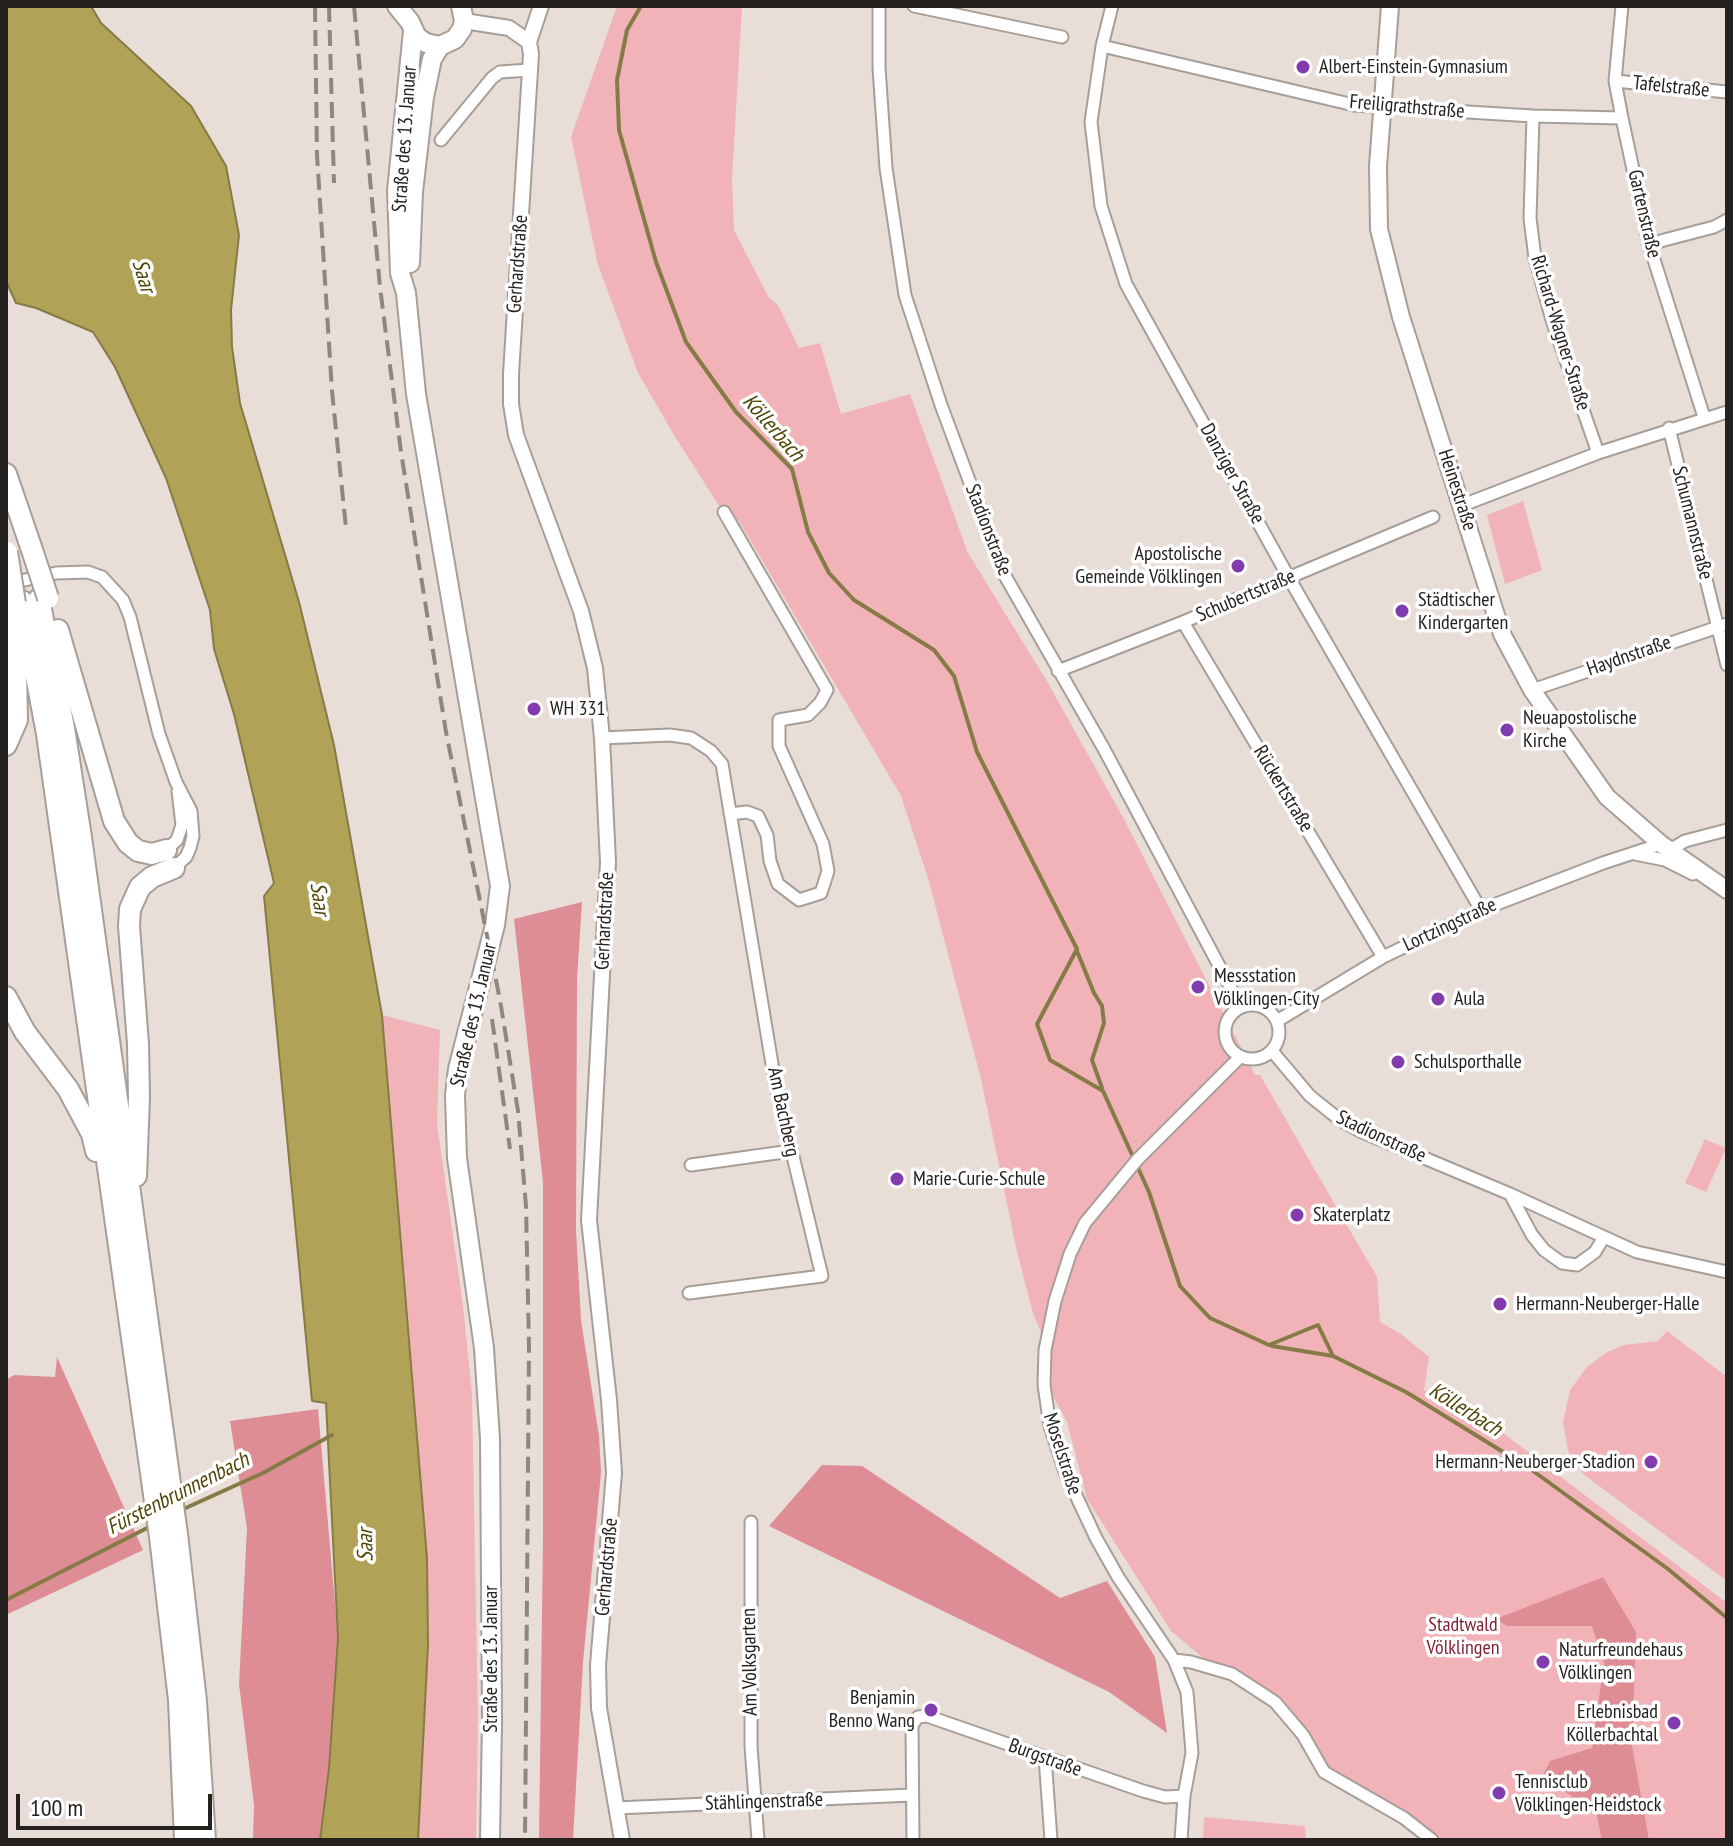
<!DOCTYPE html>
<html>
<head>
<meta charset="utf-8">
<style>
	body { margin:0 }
	#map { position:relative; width:1733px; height:1846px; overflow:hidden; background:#e8ded7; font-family:"PT Sans Narrow",sans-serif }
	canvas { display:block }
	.frame { position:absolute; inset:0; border:8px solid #25211f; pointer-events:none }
	.scale { position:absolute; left:16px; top:1794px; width:196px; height:36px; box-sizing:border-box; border:4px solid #25211f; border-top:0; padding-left:10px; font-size:24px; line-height:28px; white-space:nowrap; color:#25211f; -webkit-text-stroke:6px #fff; paint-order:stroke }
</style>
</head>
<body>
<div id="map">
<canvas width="1733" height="1846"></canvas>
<div class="frame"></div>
<div class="scale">100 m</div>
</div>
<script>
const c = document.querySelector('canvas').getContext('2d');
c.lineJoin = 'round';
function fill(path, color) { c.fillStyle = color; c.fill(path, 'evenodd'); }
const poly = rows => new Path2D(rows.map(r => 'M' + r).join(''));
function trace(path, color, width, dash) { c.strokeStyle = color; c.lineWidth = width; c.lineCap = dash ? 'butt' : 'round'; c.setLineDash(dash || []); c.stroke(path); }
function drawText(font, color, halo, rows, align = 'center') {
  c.font = font + ' "PT Sans Narrow",sans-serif'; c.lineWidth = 7; c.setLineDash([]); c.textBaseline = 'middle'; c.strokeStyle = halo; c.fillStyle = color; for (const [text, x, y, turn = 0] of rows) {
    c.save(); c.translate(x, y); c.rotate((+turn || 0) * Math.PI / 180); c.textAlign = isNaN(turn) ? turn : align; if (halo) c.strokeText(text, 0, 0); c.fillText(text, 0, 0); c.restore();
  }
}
const green = poly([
	[617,6,742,6,732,179,734,230,769,298,778,305,799,348,820,343,841,414,910,394,968,553,1048,683,1124,819,1255,1075,1260,1075,1377,1277,1380,1322,1401,1334,1429,1357,1424,1390,1478,1414,1727,1603,1727,1840,1432,1840,1324,1772,1275,1702,1208,1662,1171,1631,1087,1499,1067,1422,1051,1392,1052,1359,1033,1313,1017,1252,981,1079,928,878,901,796,739,521,723,512,674,435,638,373,598,265,571,137],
	[1523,501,1542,570,1505,584,1487,515],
	[382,1015,440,1030,437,1123,463,1305,472,1394,478,1721,476,1840,418,1840,427,1558],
	[1705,1139,1726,1148,1706,1192,1685,1183],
	[1667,1331,1727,1377,1727,1581,1583,1474,1568,1451,1563,1422,1570,1390,1587,1367,1607,1352,1624,1345,1658,1341],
	[1204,1817,1305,1826,1306,1840,1203,1840]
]);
const forest = poly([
	[582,902,577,979,576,1230,581,1320,599,1436,601,1473,583,1662,573,1840,539,1840,543,1538,543,1182,514,919],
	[57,1357,143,1550,6,1615,6,1380,14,1375,55,1377],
	[318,1409,338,1638,329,1768,320,1840,253,1840,254,1805,239,1684,247,1528,230,1421],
	[822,1465,862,1466,1060,1598,1107,1581,1155,1657,1167,1733,1109,1692,769,1526],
	[1603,1577,1636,1632,1632,1746,1649,1840,1602,1840,1596,1812,1542,1777,1550,1761,1592,1748,1604,1663,1592,1626,1507,1626,1496,1619]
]);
const water = poly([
	[6,6,91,6,101,23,191,106,226,166,239,235,231,310,232,347,240,403,299,602,334,745,382,1015,427,1558,428,1645,418,1840,320,1840,329,1768,338,1638,326,1403,312,1401,264,896,274,883,234,714,214,649,210,610,166,478,115,367,93,332,36,308,16,303,6,281,6,6]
]);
const stream = poly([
	[641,6,627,30,617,80,619,130,656,262,686,342,736,412,792,469,808,532,829,573,854,600,934,650,954,676,977,752,1077,949,1037,1024,1050,1060,1103,1091,1149,1192,1180,1286,1210,1318,1269,1345,1318,1325,1333,1356,1406,1392,1529,1468,1668,1569,1727,1618],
	[1077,951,1094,993,1102,1006,1104,1023,1092,1060,1102,1088],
	[1272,1346,1333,1356],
	[179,1511,263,1473,332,1435],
	[6,1600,153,1525]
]);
const minor = poly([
	[879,6,879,68,886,168,905,295,941,405,1004,574,1104,749,1241,1007],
	[914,6,1062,37],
	[1112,6,1102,46,1091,122,1101,206,1126,284,1289,578,1481,910],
	[1622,6,1615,81,1622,118,1649,244,1704,417],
	[1102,46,1354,105,1533,116,1622,118],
	[1615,81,1727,92],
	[1533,116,1530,218,1535,258,1552,320,1598,453],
	[441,140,492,78,500,72,530,70],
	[1649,244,1714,227,1727,220],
	[1669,428,1727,665],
	[1463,505,1598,453,1727,412],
	[724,512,827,690,820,703,808,715,779,720,779,746,823,844,828,871,821,893,799,900,778,884,770,861,767,835,758,816,747,812,730,814],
	[7,584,56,573,88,572,102,577,123,600,130,617,159,734,176,782,191,811,193,836,190,848,186,857,174,868],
	[1183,622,1383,957],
	[1058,671,1183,622,1433,517],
	[1532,690,1727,624],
	[602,738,670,735,691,738,711,751,722,764,775,1082,822,1276,689,1293],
	[166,850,177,840,182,825,178,791],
	[1670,850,1685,841,1727,830],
	[1635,854,1665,860,1693,874],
	'1225 1032a27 27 0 1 1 54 0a27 27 0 1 1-54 0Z',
	[1277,1021,1383,957,1481,910,1603,863,1661,844],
	[1272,1051,1310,1096,1340,1120,1360,1131,1510,1194,1637,1252,1727,1272],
	[691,1165,791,1151],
	[1510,1194,1532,1235,1544,1250,1562,1263,1577,1265,1595,1252,1604,1237],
	[751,1522,751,1746,758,1840],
	[1174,1660,1191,1662,1232,1674,1275,1702,1303,1735,1324,1772,1404,1818,1432,1840],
	[1045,1757,1051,1840],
	[616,1808,912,1795],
	[913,1840,912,1725,918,1717,927,1716,1143,1791,1165,1797,1184,1796],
	[1181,1840,1184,1796,1192,1753,1187,1692,1174,1660,1118,1577,1096,1538,1065,1472,1050,1426,1044,1385,1045,1350,1055,1301,1070,1254,1085,1223,1137,1160,1240,1057]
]);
const tertiary = poly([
	[541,6,529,42,531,54,511,374,511,404,516,435,581,611,595,668,602,738,608,862,589,1220,609,1400,614,1473,598,1665,599,1708,622,1840],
	[464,21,509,28,529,42]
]);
const secondary = poly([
	[1390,6,1378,166,1379,229,1401,317,1502,634,1532,690,1607,797,1661,844,1727,890]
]);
const primary = poly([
	[397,6,410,22,417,37,426,43,440,46,455,39,462,29,464,21,461,6],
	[413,31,397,191,400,273,406,293,416,394,500,886,495,925,458,1069,455,1095,457,1158,484,1348,490,1439,492,1721,490,1840],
	[410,263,413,192,424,97,432,59,440,46]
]);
const motorway = poly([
	[6,474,31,547],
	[39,599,64,728,81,837,177,1534,196,1701,205,1840],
	[22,601,47,734,160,1537,179,1700,185,1840],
	[58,630,114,821,128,843,138,851,152,854,166,850],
	[6,745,17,720,15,615],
	[6,997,25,1032,68,1089,92,1134,96,1151],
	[136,1176,139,1097,138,1044,129,926,130,909,140,887,152,877,174,868]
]);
const rail = poly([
	[315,6,317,155,332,391,346,528],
	[329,6,334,183],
	[354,6,380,287,401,452,446,732,500,1000,518,1111,526,1206,529,1347,525,1840],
	[492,1019,510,1149]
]);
const motorwayBridge = poly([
	[31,547,48,598],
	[7,552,15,603]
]);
const markers = [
	[1303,67,8,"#813bae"],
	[1238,566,8,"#813bae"],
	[1402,611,8,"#813bae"],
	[534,709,8,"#813bae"],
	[1507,730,8,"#813bae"],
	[1198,987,8,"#813bae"],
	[1438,999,8,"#813bae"],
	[1398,1062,8,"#813bae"],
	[897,1179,8,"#813bae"],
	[1297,1215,8,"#813bae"],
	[1500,1304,8,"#813bae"],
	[1651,1462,8,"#813bae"],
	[1543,1662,8,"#813bae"],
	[931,1710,8,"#813bae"],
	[1674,1723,8,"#813bae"],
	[1499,1793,8,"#813bae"]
];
const poiNames = [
	["Albert-Einstein-Gymnasium",1319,67],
	["Apostolische",1222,554,"right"],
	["Gemeinde Völklingen",1222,577,"right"],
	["Städtischer",1418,600],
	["Kindergarten",1418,623],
	["WH 331",550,709],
	["Neuapostolische",1523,718],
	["Kirche",1523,741],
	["Messstation",1214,976],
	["Völklingen-City",1214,999],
	["Aula",1454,999],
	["Schulsporthalle",1414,1062],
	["Marie-Curie-Schule",913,1179],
	["Skaterplatz",1313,1215],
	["Hermann-Neuberger-Halle",1516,1304],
	["Hermann-Neuberger-Stadion",1635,1462,"right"],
	["Naturfreundehaus",1559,1650],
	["Völklingen",1559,1673],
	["Benjamin",915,1698,"right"],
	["Benno Wang",915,1721,"right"],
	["Erlebnisbad",1658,1712,"right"],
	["Köllerbachtal",1658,1735,"right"],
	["Tennisclub",1515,1782],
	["Völklingen-Heidstock",1515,1805]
];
const streetNames = [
	["Tafelstraße",1671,87,6],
	["Freiligrathstraße",1407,107,5],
	["Straße des 13. Januar",405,139,-86],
	["Gartenstraße",1644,214,77],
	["Gerhardstraße",518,264,-86],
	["Richard-Wagner-Straße",1560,333,73],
	["Danziger Straße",1232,474,61],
	["Heinestraße",1457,490,72],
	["Schumannstraße",1692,523,76],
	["Stadionstraße",988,530,69],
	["Schubertstraße",1246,596,-23],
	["Haydnstraße",1629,656,-19],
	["Rückertstraße",1283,789,59],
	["Gerhardstraße",605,921,-87],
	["Lortzingstraße",1450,925,-25],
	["Straße des 13. Januar",474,1015,-77],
	["Am Bachberg",783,1112,78],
	["Stadionstraße",1381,1137,25],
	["Moselstraße",1062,1454,72],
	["Gerhardstraße",607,1567,-85],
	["Straße des 13. Januar",491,1659,-90],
	["Am Volksgarten",750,1662,-91],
	["Burgstraße",1045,1758,20],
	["Stählingenstraße",764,1802,-2]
];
const parkNames = [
	["Stadtwald",1463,1625],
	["Völklingen",1463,1648]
];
const waterNames = [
	["Saar",143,276,73],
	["Köllerbach",773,428,49],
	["Saar",319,899,82],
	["Köllerbach",1465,1410,32],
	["Fürstenbrunnenbach",178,1494,-27],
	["Saar",366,1545,-91]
];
fill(green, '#f1b3b8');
fill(forest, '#de8d95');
fill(water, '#b0a257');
trace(water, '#867b46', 2);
trace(stream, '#867b46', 4);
trace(minor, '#a79e98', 15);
trace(tertiary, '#a79e98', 18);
trace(secondary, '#a79e98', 20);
trace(primary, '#a79e98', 22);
trace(motorway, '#a79e98', 24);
trace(minor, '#fff', 11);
trace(tertiary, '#fff', 14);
trace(secondary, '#fff', 16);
trace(primary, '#fff', 18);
trace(motorway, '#fff', 20);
trace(rail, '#8d8681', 4, [16, 8]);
trace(motorwayBridge, '#a79e98', 24, []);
trace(motorwayBridge, '#fff', 20);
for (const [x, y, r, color] of markers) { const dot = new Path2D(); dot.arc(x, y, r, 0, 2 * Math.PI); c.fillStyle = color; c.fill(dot); trace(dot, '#fff', 3); }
drawText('20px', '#25211f', '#fff', poiNames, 'left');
drawText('20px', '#25211f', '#fff', streetNames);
drawText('20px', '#7e1f33', '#fff', parkNames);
drawText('italic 22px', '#504607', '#fff', waterNames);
</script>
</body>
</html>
